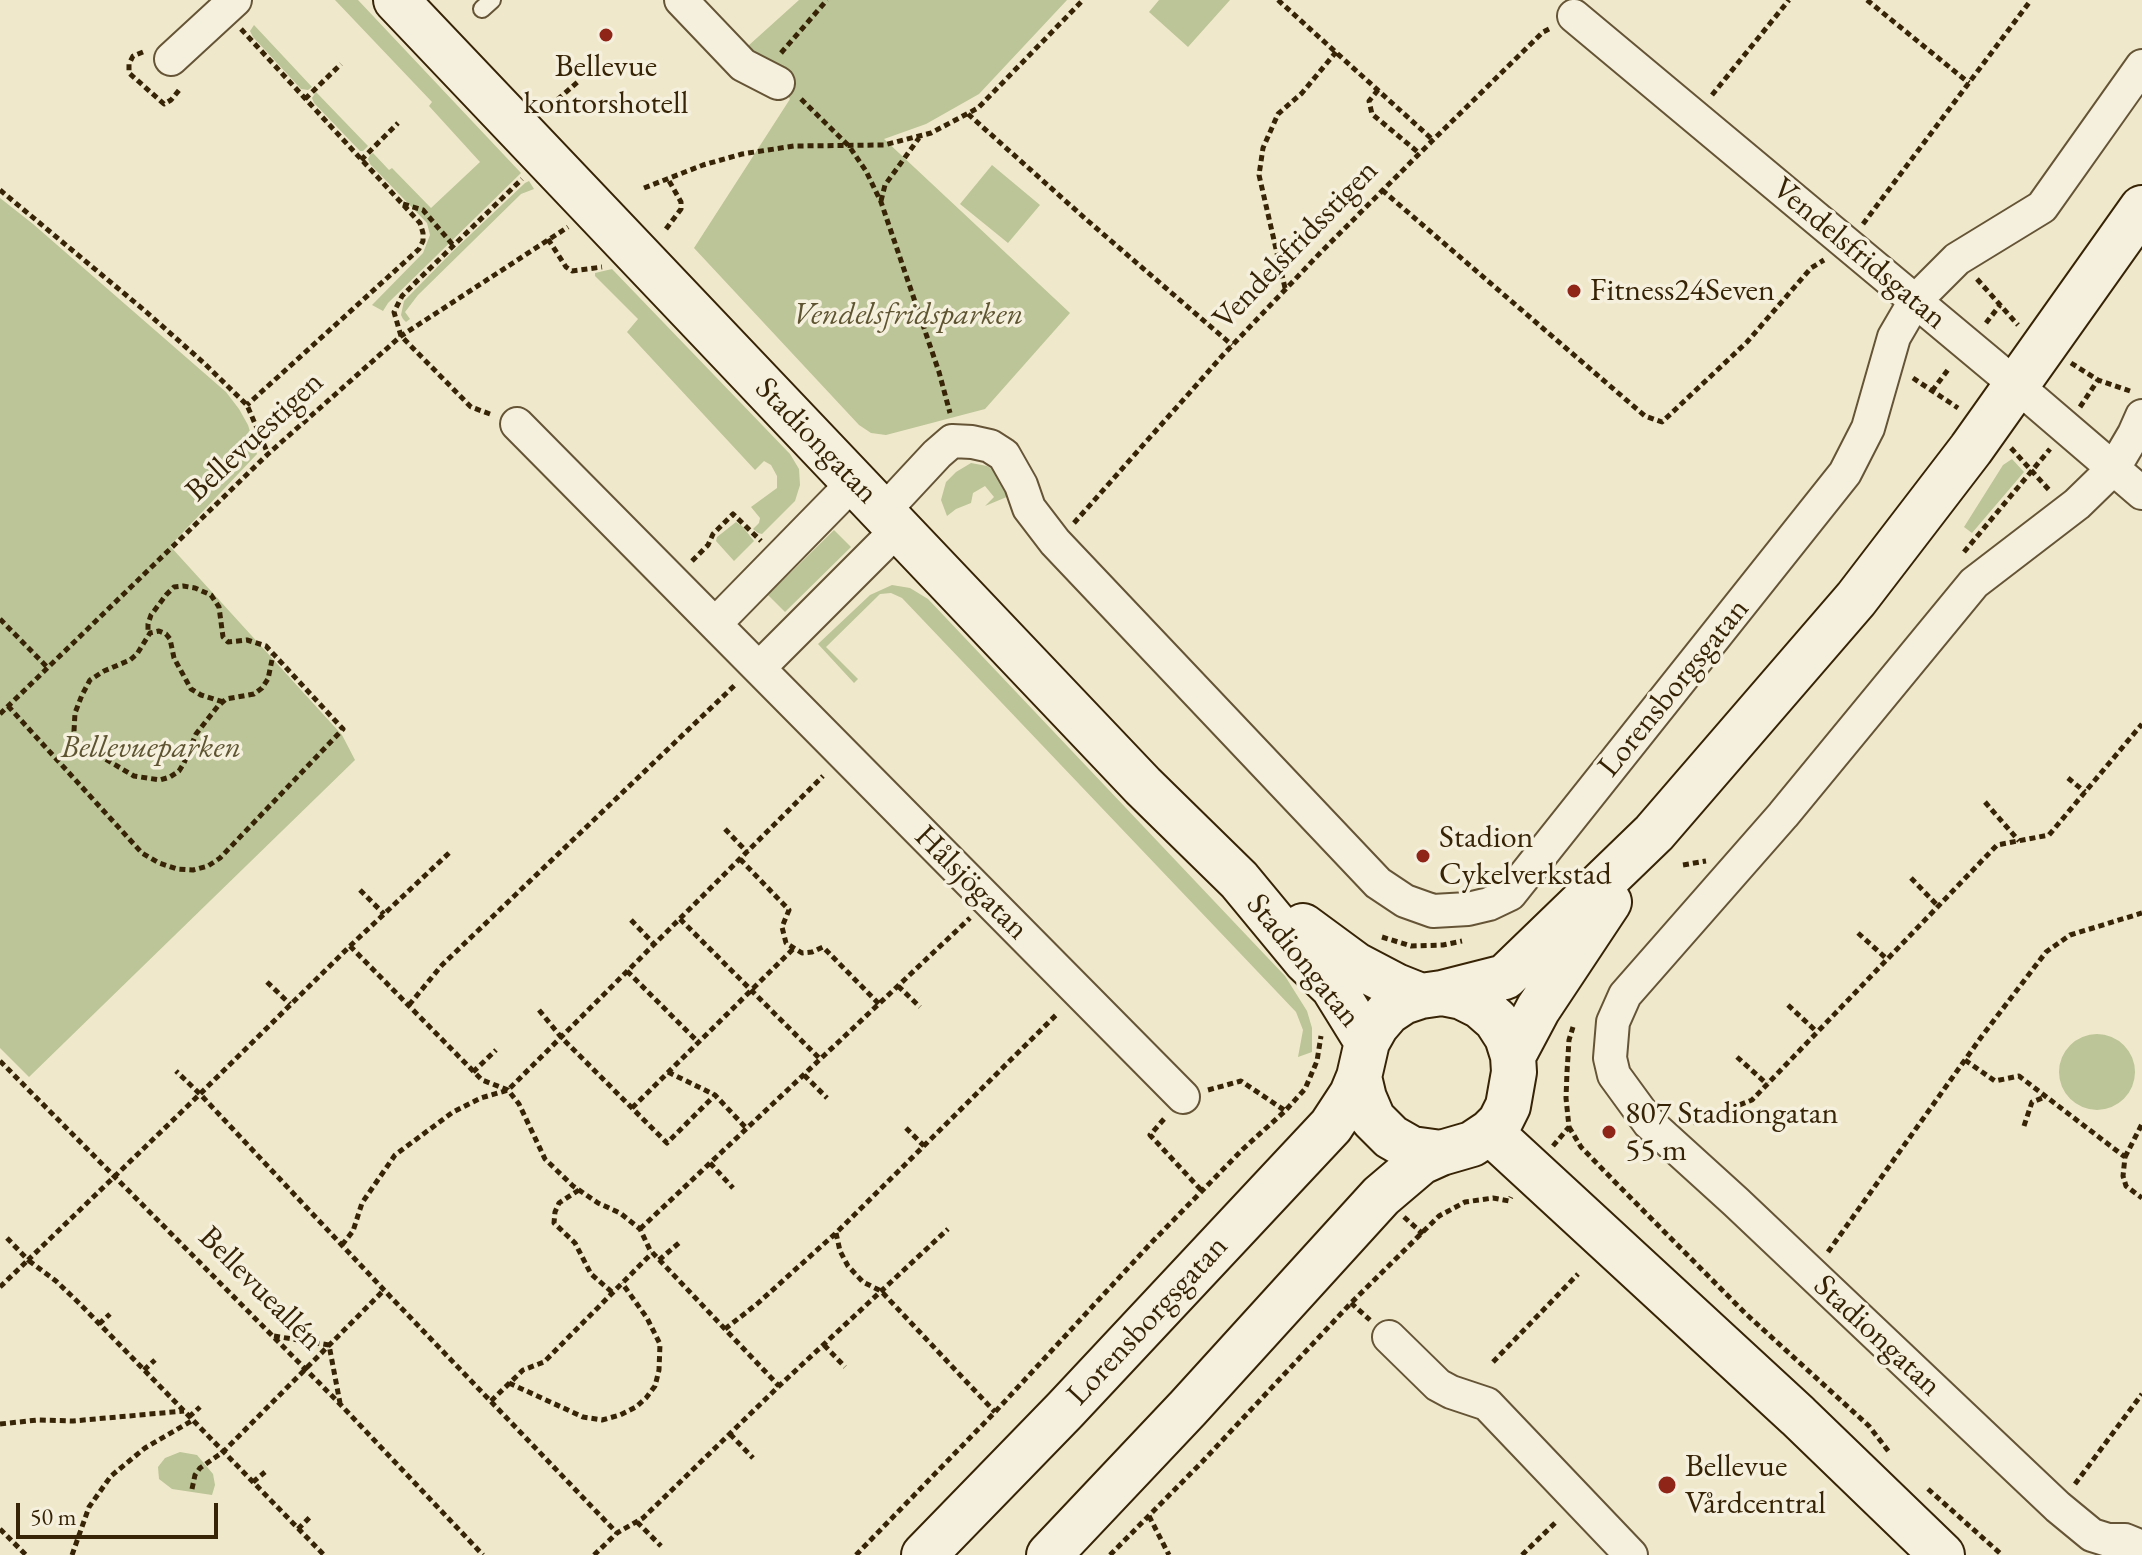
<!DOCTYPE html>
<html>
<head>
<meta charset="utf-8">
<style>
	body { margin:0 }
	#map { position:relative; width:2142px; height:1555px; overflow:hidden; background:#f0e8cb; font-family:"EB Garamond",serif }
	canvas { display:block }
	.scale { position:absolute; left:16px; top:1503px; width:202px; height:36px; box-sizing:border-box; border:4px solid #372305; border-top:0; padding-left:10px; font-size:24px; line-height:28px; white-space:nowrap; color:#372305; -webkit-text-stroke:6px #f5f0dd; paint-order:stroke }
</style>
</head>
<body>
<div id="map">
<canvas width="2142" height="1555"></canvas>
<div class="scale">50 m</div>
</div>
<script>
const c = document.querySelector('canvas').getContext('2d');
c.lineJoin = 'round';
function fill(path, color) { c.fillStyle = color; c.fill(path, 'evenodd'); }
const poly = rows => new Path2D(rows.map(r => 'M' + r).join(''));
function trace(path, color, width, dash) { c.strokeStyle = color; c.lineWidth = width; c.lineCap = dash ? 'butt' : 'round'; c.setLineDash(dash || []); c.stroke(path); }
function drawText(font, color, halo, rows, align = 'center') {
  c.font = font + ' "EB Garamond",serif'; c.lineWidth = 7; c.setLineDash([]); c.textBaseline = 'middle'; c.strokeStyle = halo; c.fillStyle = color; for (const [text, x, y, turn = 0] of rows) {
    c.save(); c.translate(x, y); c.rotate((+turn || 0) * Math.PI / 180); c.textAlign = isNaN(turn) ? turn : align; if (halo) c.strokeText(text, 0, 0); c.fillText(text, 0, 0); c.restore();
  }
}
const green = poly([
	[335,0,358,0,521,173,388,303,383,311,372,305,423,253,430,235,427,223,370,164,368,159,370,155,373,153,389,170,392,168,431,208,480,162,429,106,432,102],
	[799,0,1067,0,979,94,926,124,884,139,1070,313,985,409,886,435,871,433,859,425,694,248,790,99,748,46],
	[1159,0,1230,0,1188,47,1149,12],
	[254,25,312,87,308,90,301,89,253,37,250,31],
	[316,92,368,146,363,151,360,151,314,103,312,98],
	[992,165,1040,205,1008,243,960,204],
	[529,181,534,189,521,194,418,295,405,312,410,319,406,322,403,319,401,315,404,301,452,252,525,183],
	[0,198,33,224,226,392,239,409,248,425,257,454,170,546,342,735,355,760,29,1077,0,1048],
	[612,269,790,454,799,469,800,485,795,501,762,534,758,533,753,529,759,523,760,518,751,507,777,488,777,476,771,465,764,461,755,470,627,332,638,319,595,276,595,273],
	[2012,459,2024,472,1972,533,1964,527,2003,465],
	[971,463,987,466,995,471,1009,496,985,506,994,497,985,486,973,493,971,503,956,509,947,516,941,500,946,482,956,472],
	[736,522,742,526,754,541,734,561,716,541,717,537],
	[834,530,851,547,785,612,768,595],
	[892,585,910,588,928,599,1285,976,1307,1011,1312,1028,1312,1052,1298,1057,1303,1030,1296,1012,902,598,891,593,880,594,826,647,858,679,854,683,818,644,870,595],
	'2059 1072a38 38 0 1 1 76 0a38 38 0 1 1-76 0Z',
	[180,1452,197,1455,213,1474,215,1485,212,1495,172,1489,159,1479,158,1467,165,1458]
]);
const path = poly([
	[1278,0,1433,140],
	[1867,0,1969,83],
	[241,29,420,223,423,233,423,241,419,249,247,405],
	[143,52,133,56,129,64,129,73,164,104,171,100,180,89],
	[781,53,827,0],
	[1378,90,1369,101,1372,114,1419,153],
	[1712,95,1789,0],
	[305,99,341,64],
	[801,99,849,146,866,171,881,202,939,372,950,413],
	[550,106,580,80],
	[968,114,1088,221,1232,345],
	[361,160,398,123],
	[644,188,703,165,742,154,794,146,884,145,931,133,978,108,1083,0],
	[0,190,144,310,204,363,247,405,268,454],
	[1382,190,1645,416,1662,422,1747,342,1811,268,1824,260],
	[881,201,885,185,919,138],
	[403,204,423,210,453,245],
	[1863,224,2031,0],
	[666,229,681,209,681,202,668,179],
	[548,239,566,267,572,271,602,267],
	[1977,279,2018,325],
	[1285,288,1259,175,1263,148,1278,114,1302,93,1336,52],
	[1986,323,2000,305],
	[2071,363,2098,380,2130,391],
	[1913,378,1958,408],
	[1932,391,1950,367],
	[2080,407,2098,380],
	[490,414,471,407,401,336,394,312,402,296,420,278,522,179],
	[2011,448,2050,491],
	[1074,523,1223,355,1321,252,1433,140,1543,32,1549,29],
	[1964,552,2050,449],
	[692,561,708,545,713,534,733,514,761,541],
	[0,619,47,667],
	[223,702,201,695,191,689,174,658,170,639,166,634,159,631,150,633,137,654,130,660,104,671,90,680,82,695,75,713,74,731,77,739,85,747,134,776,160,780,170,777,179,771,184,763,196,734,218,706,226,699,254,694,262,688,268,679,273,655],
	[8,706,142,853,159,863,177,869,193,870,208,866,220,858,343,729,266,646,247,640,228,642,223,637,219,607,211,595,195,588,183,586,174,587,166,595,151,615,148,624,148,631,150,633],
	[0,714,268,454,401,336,568,227],
	[2068,778,2085,792],
	[1985,802,2019,841],
	[725,829,747,852],
	[449,853,350,946,200,1094,384,1290,617,1533],
	[740,859,789,910,782,927,786,943,802,953,812,952,823,947,879,1004],
	[1683,865,1706,861],
	[1911,878,1938,906],
	[360,890,384,914],
	[680,919,820,1059],
	[631,920,654,944],
	[1858,933,1887,959],
	[1382,937,1411,946,1443,945,1462,941],
	[350,946,482,1080,508,1090,519,1104,545,1159,573,1186,598,1203,620,1213,640,1229,650,1250,779,1386],
	[627,971,698,1042],
	[267,982,290,1004],
	[898,986,920,1007],
	[409,1005,442,965,735,685],
	[1788,1005,1817,1032],
	[539,1010,561,1037,667,1143,715,1095],
	[1737,1057,1767,1084],
	[1965,1060,1995,1081,2019,1076,2125,1157,2123,1176,2126,1186,2142,1198],
	[0,1061,340,1404,483,1555],
	[473,1072,496,1050],
	[668,1072,715,1095,747,1129],
	[804,1075,827,1098],
	[1208,1090,1241,1081,1287,1112],
	[632,1108,793,949],
	[1164,1119,1150,1135,1202,1191],
	[1693,1123,1752,1100,1997,845,2049,835,2142,724],
	[2024,1126,2032,1102,2045,1097],
	[1569,1127,1581,1147,1616,1183,1745,1313,1869,1426,1889,1452],
	[906,1128,924,1146],
	[1553,1146,1569,1127,1566,1098,1567,1072,1569,1040,1573,1027],
	[2125,1157,2142,1124],
	[710,1163,733,1188],
	[579,1190,559,1203,555,1212,554,1223,575,1243,591,1274,613,1293],
	[1404,1217,1423,1234],
	[640,1229,970,918],
	[836,1233,840,1251,848,1266,863,1282,881,1291,995,1412],
	[7,1238,28,1260,200,1094,176,1071],
	[342,1245,353,1231,362,1203,395,1155,453,1112,481,1098,508,1090,823,776],
	[1828,1252,1982,1036,2046,952,2070,935,2142,913],
	[659,1260,680,1242],
	[0,1287,28,1260,56,1281,80,1304,324,1555],
	[1351,1303,1370,1320],
	[99,1324,110,1314],
	[725,1329,757,1304,836,1233,1057,1014],
	[274,1336,329,1345,340,1403],
	[824,1345,845,1367],
	[1493,1362,1578,1274],
	[144,1370,155,1360],
	[509,1383,583,1417,602,1420,620,1415,636,1407,646,1398,655,1386,659,1370,660,1344,647,1318,622,1283],
	[491,1401,523,1370,544,1362,652,1253],
	[189,1417,200,1407],
	[0,1424,38,1420,73,1421,184,1411],
	[730,1434,753,1458],
	[253,1482,265,1472],
	[2075,1484,2142,1394],
	[192,1489,195,1475,200,1468,223,1452,384,1290],
	[1928,1489,2002,1555],
	[1149,1516,1169,1555],
	[637,1522,661,1546],
	[0,1529,26,1555],
	[298,1529,310,1517],
	[72,1555,89,1507,111,1476,145,1448,193,1420],
	[594,1555,617,1533,643,1518,779,1386,948,1229],
	[856,1555,995,1412,1152,1242,1243,1149,1285,1111,1305,1089,1317,1061,1321,1036],
	[1110,1555,1202,1462,1351,1303,1439,1216,1465,1202,1493,1198,1509,1201,1511,1197],
	[1522,1555,1555,1523]
]);
const lane = poly([
	[482,9,492,0]
]);
const street = poly([
	[681,0,743,65,778,83],
	[1574,16,2016,385,2142,493],
	[171,59,235,0],
	[2142,416,2134,434,2114,468,2077,504,1974,583,1783,815,1625,995,1613,1022,1610,1058,1614,1075,1649,1123,1736,1202,2058,1507,2092,1535,2108,1540,2125,1540,2137,1545,2142,1550],
	[517,424,1183,1097],
	[883,512,937,454,952,441,972,442,990,446,1004,455,1021,485,1029,508,1055,542,1378,883,1405,901,1433,911,1468,909,1489,904,1510,894,1845,473,1868,428,1894,337,1915,301,1957,259,2042,207,2142,66],
	[715,624,854,482],
	[759,668,898,529],
	[1389,1337,1438,1385,1451,1392,1487,1404,1631,1555]
]);
const secondary = poly([
	[396,0,1143,786,1239,880,1306,961,1333,987,1367,1042],
	[1303,926,1356,965,1396,986,1421,996],
	[1513,1056,1538,1009,1609,902],
	[1359,1077,1364,1098,1373,1119,1391,1137,1412,1149,1441,1153],
	[1490,1132,1798,1416,1942,1555],
	[924,1555,1065,1410,1331,1126,1352,1094,1359,1077,1367,1042,1376,1026,1388,1012,1403,1002,1421,996,1442,993,1505,977,1654,833,1856,599,1971,449,2142,208],
	[1049,1555,1188,1408,1381,1196,1421,1162,1441,1153,1472,1144,1490,1132,1500,1122,1508,1106,1514,1072,1513,1056,1507,1037,1496,1020,1480,1006,1462,997,1442,993]
]);
const markers = [
	[606,35,8,"#8f2418"],
	[1574,291,8,"#8f2418"],
	[1423,856,8,"#8f2418"],
	[1609,1132,8,"#8f2418"],
	[1667,1485,10,"#8f2418"]
];
const poiNames = [
	["Bellevue",606,67,"center"],
	["kontorshotell",606,104,"center"],
	["Fitness24Seven",1590,291],
	["Stadion",1439,838],
	["Cykelverkstad",1439,875],
	["807 Stadiongatan",1625,1114],
	["55 m",1625,1151],
	["Bellevue",1685,1467],
	["Vårdcentral",1685,1504]
];
const streetNames = [
	["Vendelsfridsstigen",1296,245,-46],
	["Vendelsfridsgatan",1859,254,40],
	["Bellevuestigen",255,437,-43],
	["Stadiongatan",816,441,46],
	["Lorensborgsgatan",1674,688,-51],
	["Hålsjögatan",971,883,45],
	["Stadiongatan",1303,961,51],
	["Bellevueallén",260,1289,45],
	["Lorensborgsgatan",1148,1321,-47],
	["Stadiongatan",1877,1336,43]
];
const parkNames = [
	["Vendelsfridsparken",908,315],
	["Bellevueparken",151,748]
];
fill(green, '#bbc597');
trace(lane, '#655436', 20);
trace(street, '#655436', 36);
trace(secondary, '#372305', 48);
trace(path, '#372305', 5, [6, 4]);
trace(lane, '#f5f0dd', 16);
trace(street, '#f5f0dd', 32);
trace(secondary, '#f5f0dd', 44);
for (const [x, y, r, color] of markers) { const dot = new Path2D(); dot.arc(x, y, r, 0, 2 * Math.PI); c.fillStyle = color; c.fill(dot); trace(dot, '#f5f0dd', 3); }
drawText('32px', '#372305', '#f5f0dd', poiNames, 'left');
drawText('32px', '#372305', '#f5f0dd', streetNames);
drawText('italic 32px', '#5f5431', '#f5f0dd', parkNames);
</script>
</body>
</html>
